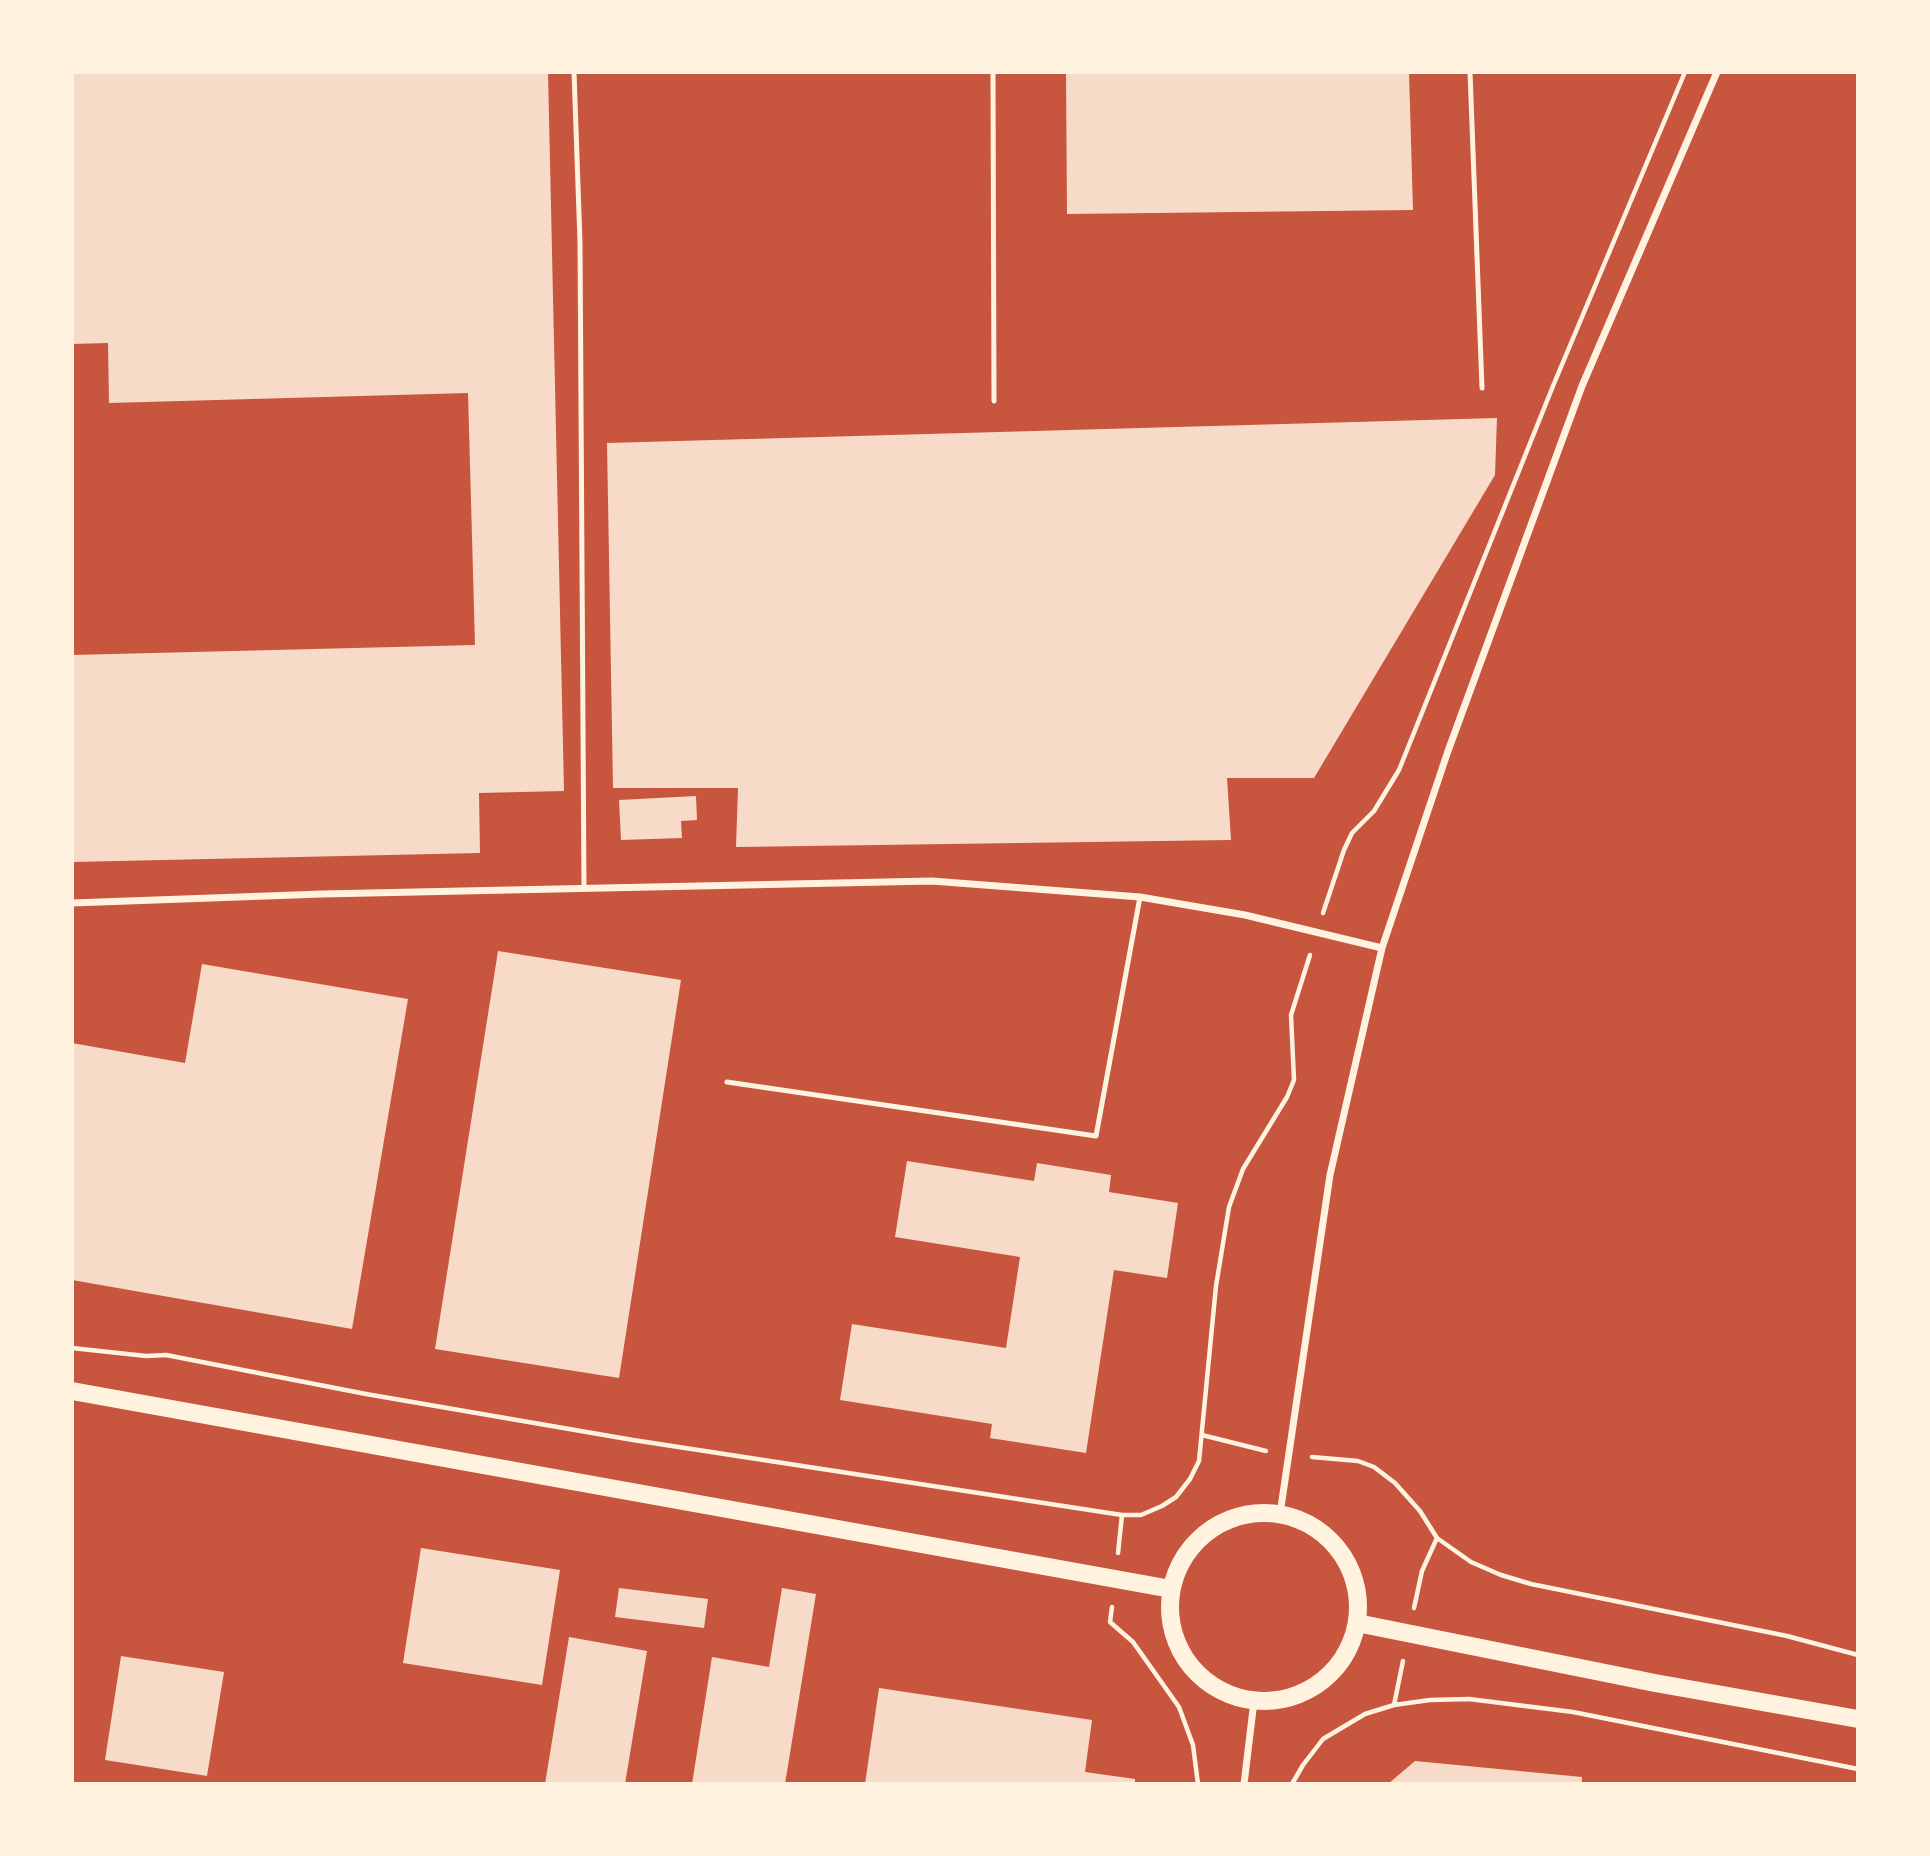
<!DOCTYPE html>
<html>
<head>
<meta charset="utf-8">
<style>
	body { margin:0 }
	#map { position:relative; width:1930px; height:1856px; overflow:hidden; background:#c8553d; font-family:Ubuntu,sans-serif }
	canvas { display:block }
	.frame { position:absolute; inset:0; border:74px solid #fff3e0; pointer-events:none }
</style>
</head>
<body>
<div id="map">
<canvas width="1930" height="1856"></canvas>
<div class="frame"></div>
</div>
<script>
const c = document.querySelector('canvas').getContext('2d');
c.lineJoin = 'round';
function fill(path, color) { c.fillStyle = color; c.fill(path, 'evenodd'); }
const poly = rows => new Path2D(rows.map(r => 'M' + r).join(''));
function trace(path, color, width, dash) { c.strokeStyle = color; c.lineWidth = width; c.lineCap = dash ? 'butt' : 'round'; c.setLineDash(dash || []); c.stroke(path); }
const building = poly([
	[72,72,548,72,564,791,479,793,480,853,72,862,72,655,475,645,468,393,109,403,108,343,72,344],
	[1066,72,1409,72,1413,210,1067,214],
	[1497,418,1495,475,1314,778,1227,778,1231,840,736,847,738,788,613,788,607,443],
	[696,796,697,820,681,821,682,838,621,840,619,800],
	[498,951,681,980,619,1378,435,1349],
	[202,964,408,999,352,1329,72,1280,72,1043,185,1063],
	[907,1161,1034,1181,1037,1163,1111,1175,1109,1192,1178,1203,1167,1278,1114,1270,1086,1453,990,1438,992,1424,840,1400,852,1324,1006,1348,1020,1257,895,1237],
	[421,1548,560,1570,542,1685,403,1663],
	[619,1588,708,1599,704,1628,615,1617],
	[782,1588,816,1594,785,1784,692,1784,712,1657,769,1667],
	[569,1637,647,1651,625,1784,545,1784],
	[121,1656,224,1672,207,1776,105,1760],
	[879,1688,1092,1720,1085,1772,1135,1779,1135,1784,865,1784],
	[1415,1761,1582,1777,1582,1784,1388,1784]
]);
const path = poly([
	[1323,913,1344,850,1352,833,1374,811,1399,770,1553,386,1685,72],
	[72,1348,146,1356,166,1355,366,1394,633,1440,1122,1515,1141,1515,1162,1506,1176,1497,1190,1479,1199,1461,1216,1286,1229,1207,1243,1169,1287,1097,1294,1080,1291,1015,1310,955],
	[1202,1435,1266,1451],
	[1312,1457,1358,1461,1374,1467,1395,1483,1420,1511,1437,1538,1471,1562,1501,1575,1531,1584,1787,1636,1858,1655],
	[1118,1553,1122,1515],
	[1112,1607,1110,1622,1133,1642,1179,1707,1193,1745,1198,1784],
	[1414,1608,1422,1571,1437,1538],
	[1394,1705,1403,1661],
	[1292,1784,1303,1765,1323,1739,1365,1714,1394,1705,1430,1700,1469,1699,1573,1712,1858,1769]
]);
const service = poly([
	[574,72,580,242,584,888],
	[993,72,994,401],
	[1470,72,1482,388],
	[727,1082,1096,1136,1140,897]
]);
const minor = poly([
	[72,903,322,894,932,881,1140,897,1245,915,1382,948],
	[1280,1514,1330,1175,1382,948,1448,751,1582,386,1717,72],
	[1244,1784,1254,1701]
]);
const primary = poly([
	[72,1391,1171,1589],
	'1170 1607a94 94 0 1 1 188 0a94 94 0 1 1-188 0Z',
	[1357,1623,1655,1683,1858,1719]
]);
fill(building, '#f7dbc8');
trace(path, '#fff3e0', 4.5);
trace(service, '#fff3e0', 5);
trace(minor, '#fff3e0', 7);
trace(primary, '#fff3e0', 18);
</script>
</body>
</html>
